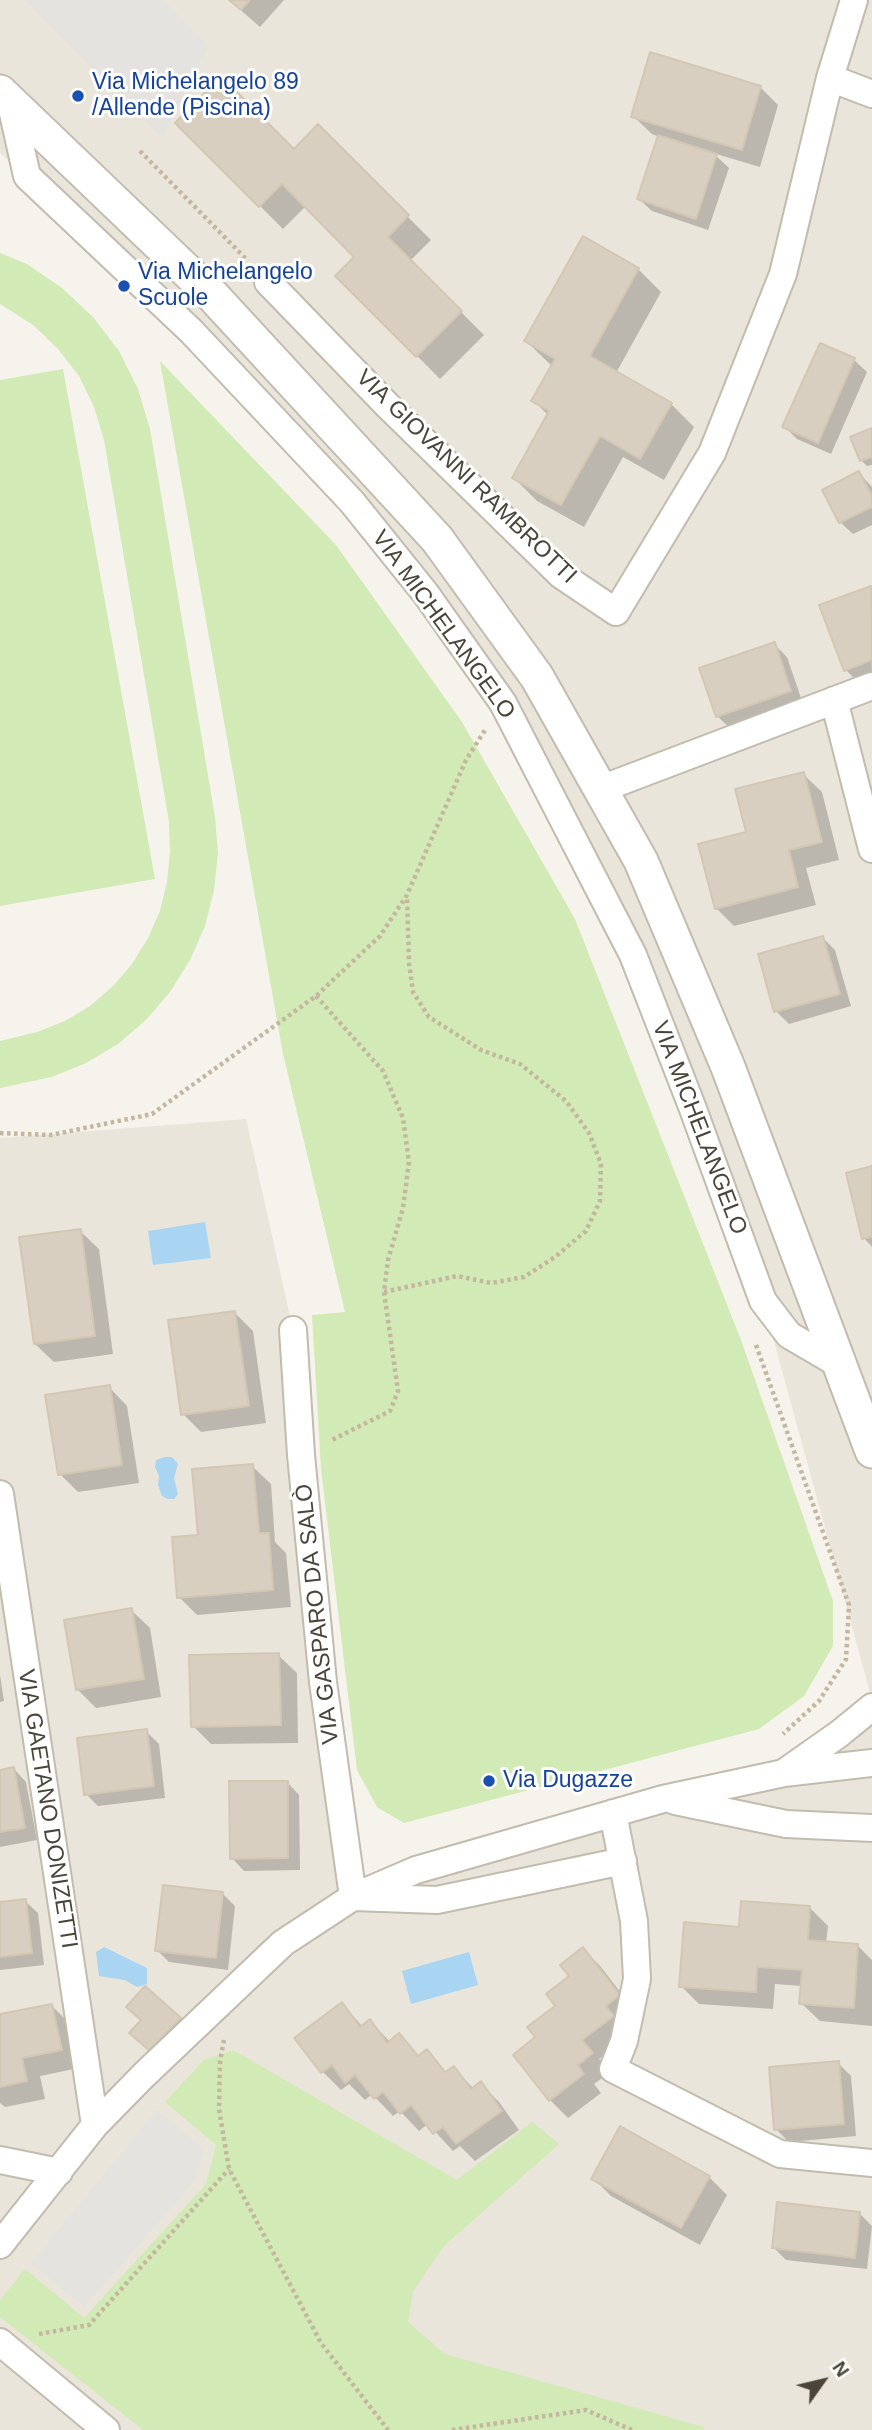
<!DOCTYPE html>
<html>
<head>
<meta charset="utf-8">
<style>
	body { margin:0 }
	#map { position:relative; width:872px; height:2430px; overflow:hidden; background:#f6f3ec; font-family:Arial,sans-serif }
	canvas { display:block }
	.north { position:absolute; left:788px; top:2346px; width:70px; height:70px; -webkit-text-stroke:5px #fff; paint-order:stroke; rotate:56deg; font-size:19px; font-weight:700; line-height:28px; text-align:center; color:#4b4439 }
	.north::after { content:''; display:block; margin:auto; width:24px; height:32px; background:#4b4439; clip-path:polygon(50% 0,100% 100%,50% 72%,0 100%) }
</style>
</head>
<body>
<div id="map">
<canvas width="872" height="2430"></canvas>
<div class="north">N</div>
</div>
<script>
const c = document.querySelector('canvas').getContext('2d');
c.lineJoin = 'round';
function fill(path, color) { c.fillStyle = color; c.fill(path, 'evenodd'); }
const poly = rows => new Path2D(rows.map(r => 'M' + r).join(''));
function trace(path, color, width, dash) { c.strokeStyle = color; c.lineWidth = width; c.lineCap = dash ? 'butt' : 'round'; c.setLineDash(dash || []); c.stroke(path); }
function drawText(font, color, halo, rows, align = 'center') {
  c.font = font + ' Arial,sans-serif'; c.lineWidth = 6; c.setLineDash([]); c.textBaseline = 'middle'; c.strokeStyle = halo; c.fillStyle = color; for (const [text, x, y, turn = 0] of rows) {
    c.save(); c.translate(x, y); c.rotate((+turn || 0) * Math.PI / 180); c.textAlign = isNaN(turn) ? turn : align; if (halo) c.strokeText(text, 0, 0); c.fillText(text, 0, 0); c.restore();
  }
}
const residential = poly([
	[0,0,872,0,872,1700,763,1301,633,955,426,594,27,176,0,153],
	[246,1119,293,1330,353,1897,783,1773,872,1707,872,2430,0,2430,0,1138]
]);
const green = poly([
	[0,253,27,264,62,288,93,317,119,351,138,389,150,429,215,817,218,853,214,890,205,926,190,960,170,992,146,1020,118,1044,86,1063,52,1077,0,1088,0,1041,37,1032,65,1021,90,1006,113,986,132,964,148,938,160,911,167,882,170,852,169,822,104,440,94,407,79,376,58,349,33,325,0,304],
	[160,361,336,545,462,722,575,919,741,1340,833,1601,833,1646,804,1696,759,1729,404,1823,377,1807,357,1770,321,1469,312,1315,345,1312,283,1054],
	[63,369,155,879,0,906,0,380],
	[233,2050,457,2180,532,2122,559,2144,444,2246,413,2291,408,2322,445,2354,704,2427,703,2430,143,2430,0,2317,0,2300,25,2269,84,2318,206,2184,216,2145,165,2102,204,2060]
]);
const parking = poly([
	[25,0,163,0,208,47,162,138],
	[157,2110,204,2149,196,2179,84,2307,31,2263]
]);
const water = poly([
	[205,1222,211,1258,153,1265,148,1231],
	[165,1457,172,1457,178,1464,174,1478,178,1494,174,1499,168,1499,162,1496,158,1485,159,1476,155,1467,156,1460],
	[104,1947,147,1968,147,1984,137,1987,125,1980,99,1976,96,1952],
	[469,1952,478,1985,411,2004,402,1971]
]);
const shadow = poly([
	[229,0,284,0,260,27],
	[760,87,778,105,760,167,713,153,729,168,708,230,652,211,639,199,659,137,652,134,633,116],
	[177,123,294,151,318,127,431,240,410,261,484,335,440,379,338,276,357,257,306,206,283,229],
	[638,269,661,292,616,373,671,404,694,427,664,480,623,457,584,527,537,501,514,478,549,416,534,401,553,367,526,341],
	[821,345,854,360,867,372,831,454,797,439,785,427],
	[872,430,872,465,867,466,861,460],
	[859,473,872,487,872,525,853,534,840,522],
	[870,588,872,677,858,682,846,670],
	[774,644,787,657,803,704,730,728,717,716],
	[803,774,822,792,839,860,806,868,816,905,734,926,716,908,748,833],
	[823,938,835,950,851,1006,789,1024,776,1011],
	[872,1168,872,1247,864,1238],
	[80,1231,99,1249,113,1354,54,1362,35,1344],
	[235,1313,253,1331,266,1423,201,1432,183,1414],
	[109,1387,127,1406,139,1483,78,1492,60,1474],
	[252,1466,271,1484,275,1542,286,1553,291,1607,197,1615,179,1597,200,1536],
	[131,1610,150,1628,161,1697,96,1708,78,1690],
	[278,1655,297,1673,298,1743,211,1744,193,1726],
	[0,1675,4,1701,0,1702],
	[146,1731,159,1744,165,1798,98,1806,86,1794],
	[14,1769,26,1782,37,1840,0,1847,0,1772],
	[287,1782,299,1795,300,1870,244,1871,232,1858],
	[223,1894,235,1906,228,1970,169,1962,157,1950],
	[25,1901,38,1913,44,1965,0,1970,0,1904],
	[809,1907,828,1926,826,1943,858,1946,872,1960,872,2026,820,2021,801,2003,802,1986,775,1984,773,2009,699,2004,681,1986],
	[583,1949,601,1967,637,2014,631,2035,599,2059,610,2072,594,2084,601,2093,568,2118,550,2100,538,2038,558,2006],
	[342,2004,363,2027,370,2021,390,2042,399,2035,420,2057,427,2052,447,2073,454,2068,474,2089,481,2084,499,2102,519,2130,475,2161,460,2146,453,2151,428,2124,419,2131,400,2111,393,2116,372,2094,365,2100,349,2084,341,2090,323,2072],
	[52,2006,70,2024,79,2068,40,2076,45,2099,5,2107,0,2103,0,2016],
	[179,2019,192,2031,164,2063,144,2045],
	[838,2063,851,2076,856,2136,789,2142,776,2129],
	[709,2177,727,2195,700,2245,611,2196,593,2178],
	[859,2213,872,2226,867,2269,786,2260,774,2248]
]);
const building = poly([
	[229,0,250,0,241,10,229,0],
	[650,52,761,86,742,150,631,117,650,52],
	[221,76,294,149,318,124,409,215,388,237,462,311,416,357,335,276,354,257,282,184,259,207,175,123,221,76],
	[658,135,717,154,696,219,637,199,658,135],
	[583,236,639,268,590,356,672,403,640,459,600,436,561,505,512,478,549,411,531,401,555,359,524,341,583,236],
	[820,343,855,358,818,443,782,427,820,343],
	[872,428,872,457,860,461,850,437,872,428],
	[859,471,872,496,872,507,839,523,822,490,859,471],
	[871,586,872,660,844,671,819,605,871,586],
	[775,642,791,691,716,717,699,668,775,642],
	[804,772,822,842,789,850,798,887,715,909,698,844,746,832,735,789,804,772],
	[823,936,840,994,774,1012,758,954,823,936],
	[872,1166,872,1237,862,1239,846,1173,872,1166],
	[81,1229,95,1336,34,1344,19,1237,81,1229],
	[235,1311,249,1406,181,1415,168,1320,235,1311],
	[110,1385,122,1465,58,1475,45,1395,110,1385],
	[253,1464,259,1533,269,1533,273,1590,177,1598,172,1537,198,1535,192,1469,253,1464],
	[132,1608,144,1679,76,1690,64,1620,132,1608],
	[279,1653,281,1725,191,1727,189,1655,279,1653],
	[147,1729,154,1786,84,1795,77,1738,147,1729],
	[14,1767,25,1828,0,1832,0,1770,14,1767],
	[229,1781,288,1781,288,1858,230,1859,229,1781],
	[163,1885,223,1892,216,1958,155,1951,163,1885],
	[26,1899,32,1953,0,1957,0,1902,26,1899],
	[741,1901,810,1906,808,1940,858,1944,854,2008,799,2004,802,1970,757,1967,756,1992,679,1987,684,1922,739,1927,741,1901],
	[583,1947,620,1995,606,2006,614,2016,582,2040,593,2053,578,2065,584,2074,549,2101,513,2055,535,2037,527,2027,555,2006,546,1994,569,1976,560,1965,583,1947],
	[145,1986,181,2018,150,2051,129,2033,141,2020,126,2007,145,1986],
	[342,2002,360,2027,370,2019,387,2043,399,2033,418,2056,427,2049,445,2072,454,2066,471,2089,481,2081,502,2111,456,2144,443,2127,433,2134,411,2105,400,2114,383,2092,374,2099,355,2075,345,2083,332,2065,321,2073,294,2038,342,2002],
	[52,2004,62,2050,22,2058,27,2081,0,2087,0,2014,52,2004],
	[839,2061,844,2124,774,2130,769,2067,839,2061],
	[620,2126,710,2176,681,2228,591,2179,620,2126],
	[777,2202,860,2212,855,2258,772,2248,777,2202]
]);
const path = poly([
	[140,151,248,261],
	[316,996,383,1071,403,1118,409,1162,403,1208,388,1260,384,1292,398,1391,390,1411,330,1441],
	[0,1133,51,1135,152,1114,316,996,380,936,407,895,466,760,485,730],
	[384,1292,457,1276,491,1283,524,1277,555,1257,586,1231,600,1201,601,1164,589,1133,566,1101,520,1064,481,1050,429,1017,413,992,409,963,407,896],
	[756,1345,849,1605,846,1659,819,1701,783,1734],
	[224,2040,220,2061,219,2109,229,2169,321,2343,388,2430],
	[39,2334,89,2325,229,2169],
	[452,2430,586,2410,632,2430]
]);
const minor = poly([
	[830,78,872,94],
	[11,104,27,176,191,331,352,502,426,594,503,703,633,955,693,1109,763,1301,789,1335,842,1366],
	[268,282,388,406,561,575,616,612,712,453,783,274,830,78,854,0],
	[834,700,872,849],
	[601,789,872,686],
	[293,1330,301,1455,323,1682,353,1897,437,1900,623,1861],
	[0,1494,95,2125],
	[785,1772,839,1734,872,1707],
	[675,1801,786,1824,872,1828],
	[613,1813,634,1921,637,1979,624,2041,613,2069,780,2154,872,2163],
	[0,2160,59,2172],
	[0,2245,95,2125,144,2075,283,1943,353,1897,416,1870,663,1799,784,1773,872,1763],
	[0,2342,106,2430]
]);
const tertiary = poly([
	[0,92,212,295,437,539,537,677,641,861,728,1067,872,1451]
]);
const markers = [
	[78,96,7,"#1a4fb4"],
	[124,286,7,"#1a4fb4"],
	[489,1781,7,"#1a4fb4"]
];
const transitNames = [
	["Via Michelangelo 89",92,83],
	["/Allende (Piscina)",92,109],
	["Via Michelangelo",138,273],
	["Scuole",138,299],
	["Via Dugazze",503,1781]
];
const streetNames = [
	["VIA GIOVANNI RAMBROTTI",466,477,44],
	["VIA MICHELANGELO",443,625,54],
	["VIA MICHELANGELO",699,1128,69],
	["VIA GASPARO DA SALÒ",318,1614,-96],
	["VIA GAETANO DONIZETTI",47,1809,81]
];
fill(residential, '#eae5da');
fill(green, '#d2eab5');
fill(parking, '#e5e3e0');
fill(water, '#a9d4f2');
fill(shadow, '#0003');
fill(building, '#d8cfc1');
trace(building, '#d3c7b4', 2);
trace(minor, '#c2bbae', 30);
trace(tertiary, '#c2bbae', 37);
trace(path, '#c4b79f', 4.5, [3.5, 3.5]);
trace(minor, '#fff', 26);
trace(tertiary, '#fff', 33);
for (const [x, y, r, color] of markers) { const dot = new Path2D(); dot.arc(x, y, r, 0, 2 * Math.PI); c.fillStyle = color; c.fill(dot); trace(dot, '#fff', 2.5); }
drawText('23px', '#164399', '#fff', transitNames, 'left');
drawText('23px', '#4b4439', '#fff', streetNames);
</script>
</body>
</html>
